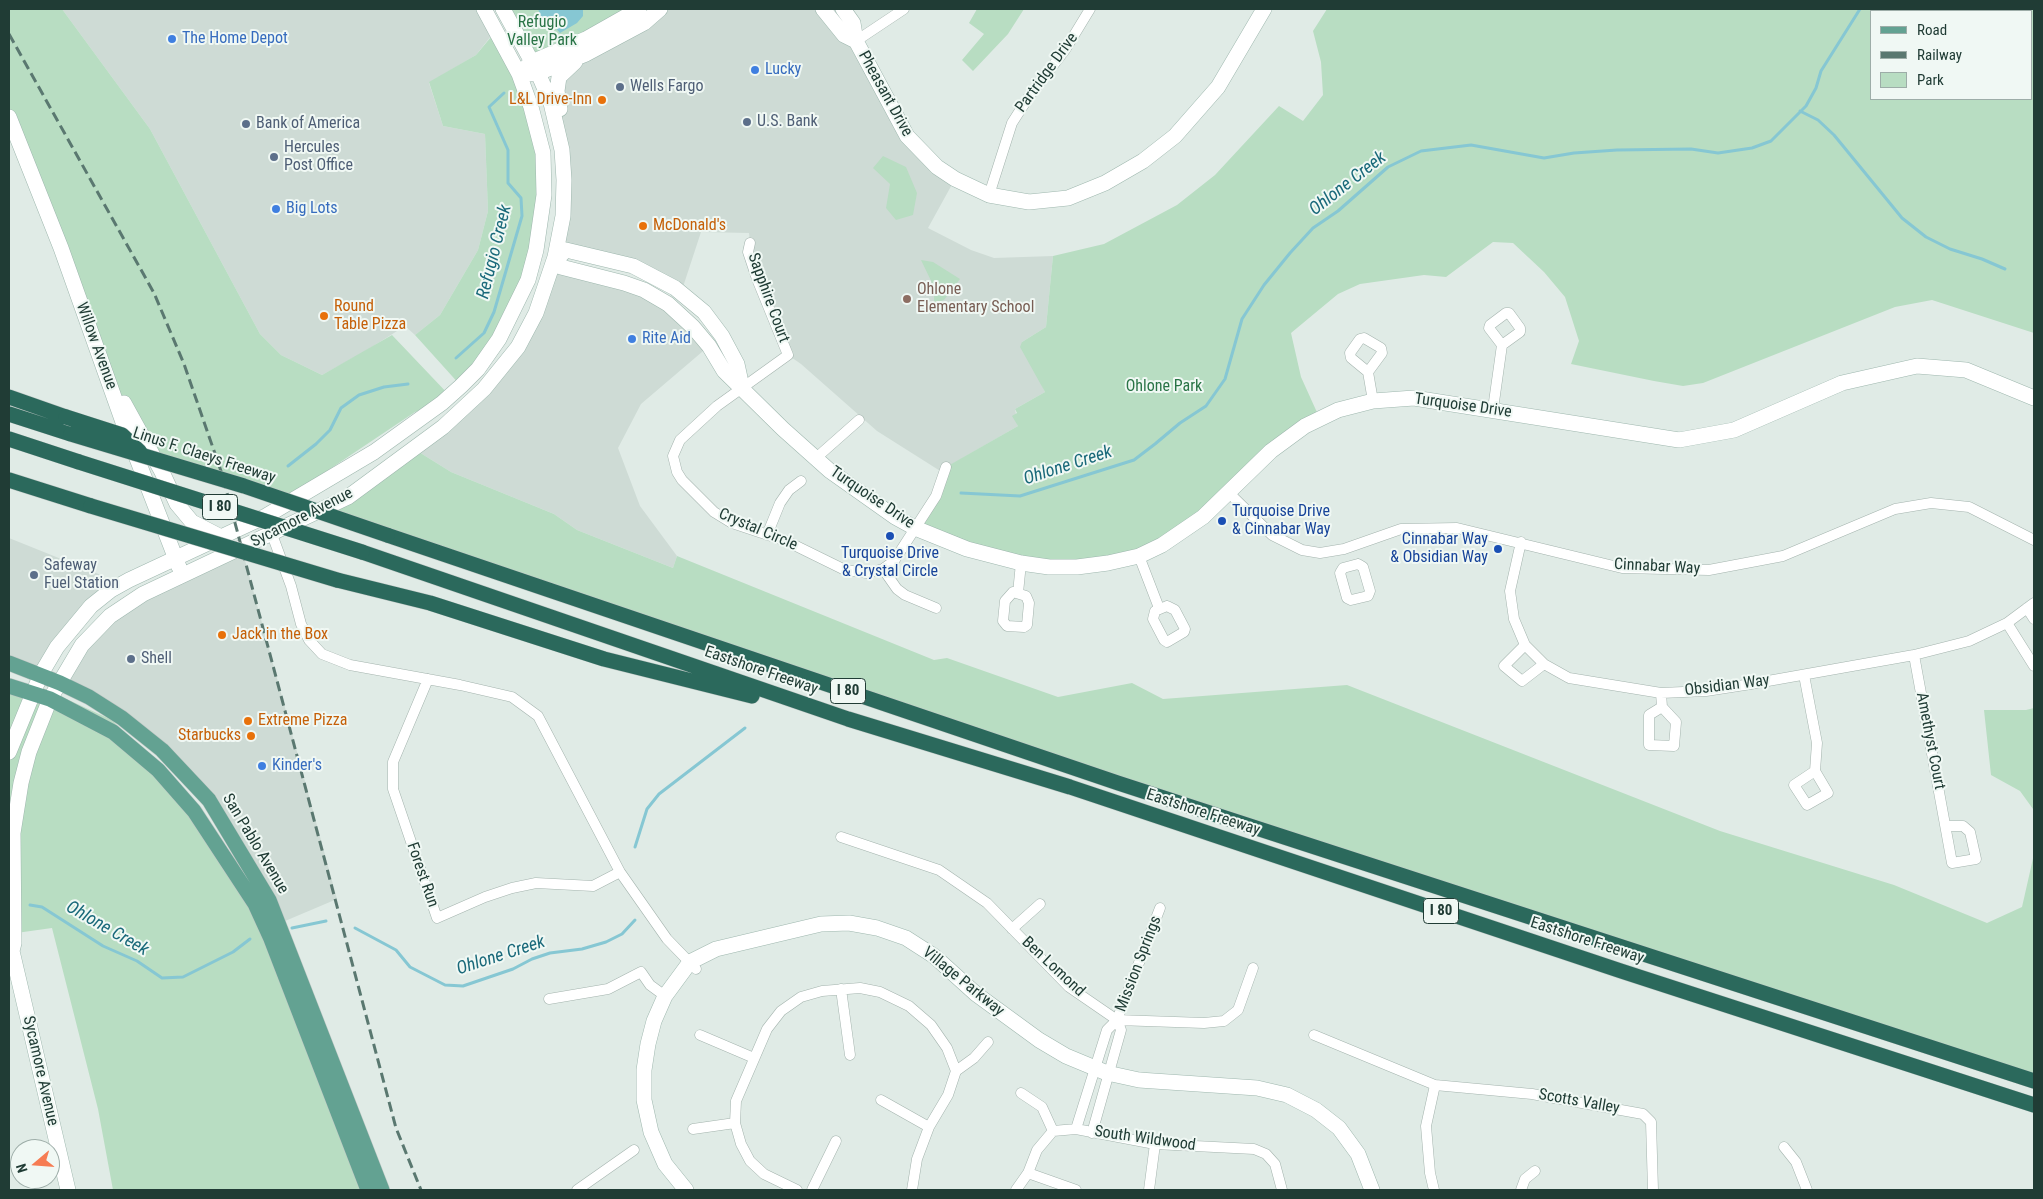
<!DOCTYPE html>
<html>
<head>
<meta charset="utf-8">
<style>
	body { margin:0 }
	#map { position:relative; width:2043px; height:1199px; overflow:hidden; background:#e0ebe6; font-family:"Roboto Condensed",sans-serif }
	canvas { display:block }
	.frame { position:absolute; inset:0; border:10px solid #203c35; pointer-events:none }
	.legend { position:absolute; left:1870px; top:10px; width:162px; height:90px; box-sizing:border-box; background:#f0f8f4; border:1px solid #9dada8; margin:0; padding:6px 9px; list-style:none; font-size:15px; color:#203c35 }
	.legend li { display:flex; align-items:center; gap:10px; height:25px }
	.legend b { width:25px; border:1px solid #9dada8 }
	.north { position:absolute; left:10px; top:1139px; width:50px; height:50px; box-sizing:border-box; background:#f0f8f4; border:1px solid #9dada8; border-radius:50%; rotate:252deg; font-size:14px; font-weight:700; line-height:20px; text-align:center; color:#203c35 }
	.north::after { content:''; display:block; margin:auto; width:18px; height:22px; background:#f67c53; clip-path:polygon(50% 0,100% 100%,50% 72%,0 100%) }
</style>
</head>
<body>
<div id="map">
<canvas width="2043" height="1199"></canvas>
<div class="frame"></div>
<ul class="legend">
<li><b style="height:6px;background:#63a292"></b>Road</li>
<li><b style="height:6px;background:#5a7870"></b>Railway</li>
<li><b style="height:14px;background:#b8ddc2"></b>Park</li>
</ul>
<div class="north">N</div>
</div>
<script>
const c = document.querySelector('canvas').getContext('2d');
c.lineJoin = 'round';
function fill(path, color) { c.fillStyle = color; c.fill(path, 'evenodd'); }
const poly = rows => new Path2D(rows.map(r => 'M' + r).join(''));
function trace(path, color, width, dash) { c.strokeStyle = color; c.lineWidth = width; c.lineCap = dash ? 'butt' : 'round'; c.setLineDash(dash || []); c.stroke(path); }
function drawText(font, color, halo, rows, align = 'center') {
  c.font = font + ' "Roboto Condensed",sans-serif'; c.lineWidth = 4; c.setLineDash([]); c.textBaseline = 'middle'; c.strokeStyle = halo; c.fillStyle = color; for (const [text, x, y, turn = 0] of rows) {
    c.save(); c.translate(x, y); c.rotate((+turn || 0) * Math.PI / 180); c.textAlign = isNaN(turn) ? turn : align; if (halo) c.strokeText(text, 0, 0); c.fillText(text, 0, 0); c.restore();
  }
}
const built = poly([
	[62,9,477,9,491,36,476,55,429,83,443,126,485,134,488,211,478,250,440,315,415,335,405,326,364,352,322,375,281,355,260,334,150,129],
	[660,9,823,9,844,35,898,121,955,179,928,228,971,250,994,258,1053,256,1046,327,1022,342,1045,392,1015,409,1018,426,947,467,945,474,877,431,801,364,788,355,750,243,749,233,701,232,681,293,675,288,557,248,559,77],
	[553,265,644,290,709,346,641,404,618,448,640,506,677,556,673,568,577,530,554,514,451,472,414,449,505,365],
	[9,538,101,575,111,590,41,674,9,663],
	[243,553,337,899,278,924,255,874,162,750,60,683,110,616]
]);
const green = poly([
	[9,9,62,9,150,129,260,334,281,355,322,375,392,335,450,396,442,403,415,412,288,497,143,455,9,117],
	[503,9,639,9,532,62],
	[977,9,1024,9,1008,34,973,71,962,60,984,34,969,23],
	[1327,9,2034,9,2034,333,1932,300,1895,307,1703,383,1683,386,1654,381,1571,364,1579,341,1565,297,1544,272,1513,243,1493,242,1446,277,1424,275,1360,284,1338,294,1291,333,1301,377,1320,419,1229,493,1139,556,1049,567,915,528,946,467,1018,426,1012,416,1017,413,1015,409,1045,392,1020,347,1022,342,1046,327,1053,256,1104,244,1177,205,1215,175,1279,106,1303,121,1323,95,1321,62,1313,31],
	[1872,11,2032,11,2032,99,1872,99],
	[496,31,543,153,528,280,461,386,415,335,440,315,478,250,488,211,485,134,443,126,429,82,476,55],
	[883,156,906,167,917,193,913,215,896,220,886,208,890,184,873,168],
	[921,260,933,262,960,279,944,300,934,303,934,287],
	[414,449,451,472,554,514,577,530,673,568,677,556,934,660,947,658,1058,697,1132,683,1163,699,1347,685,1720,831,1894,885,1987,923,2022,907,2034,854,2034,1081,321,513],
	[9,680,60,696,112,720,207,817,269,918,372,1190,113,1190,98,1109,52,928,9,934],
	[2034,708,2034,817,2033,809,2020,791,1991,775,1984,710,2026,710]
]);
const water = poly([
	[538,9,583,9,583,16,577,23,560,33,553,25,543,22]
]);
const stream = poly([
	[1800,111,1818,120,1834,135,1902,218,1926,237,1950,249,1982,259,2005,269],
	[456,358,484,333,494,312,522,216,521,198,508,183,508,150,489,107,504,93],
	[288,466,316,444,330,430,341,408,359,395,384,387,408,384],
	[961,493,1020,496,1134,460,1155,444,1180,423,1206,406,1225,379,1242,319,1264,285,1290,253,1313,228,1338,211,1388,167,1421,151,1471,145,1544,158,1574,153,1617,150,1691,149,1718,153,1752,148,1771,141,1806,106,1816,88,1821,71,1860,9],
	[635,847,647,809,659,794,745,728],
	[30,905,42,907,103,946,137,961,162,978,183,977,233,952,250,939],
	[292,928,326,921],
	[355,928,396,950,410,967,445,985,463,986,513,969,532,959,550,953,582,949,606,942,622,934,635,920]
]);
const street = poly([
	[856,41,904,9],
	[989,195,1012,123,1028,98,1065,50,1090,9],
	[750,243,748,252,757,279,788,355,717,406,680,440,673,456,677,472,682,480,714,512,732,523,786,541,845,570,867,573,883,569,894,561,936,496,946,467],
	[1368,372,1382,353,1381,348,1364,338,1360,339,1350,353,1351,358,1368,372,1373,401],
	[1493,409,1502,345,1489,328,1490,325,1506,313,1509,313,1520,328,1520,332,1502,345],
	[816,458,859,420],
	[1229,493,1272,535,1302,550,1320,553,1344,549,1401,529,1457,528,1622,568,1709,570,1783,556,1895,509,1931,503,1969,507,2034,540],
	[270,529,291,586,301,624,309,640,322,654,350,665,460,685,512,697,538,716,620,872],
	[767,535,780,503,789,490,801,481],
	[1521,542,1510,591,1514,619,1525,645,1544,664,1569,678,1661,693,1706,691,1751,684,1914,655,1969,641,2007,623,2034,603],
	[1139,556,1159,608],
	[1358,564,1363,567,1370,591,1368,596,1351,600,1347,598,1340,573,1343,568,1358,564],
	[883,569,897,589,905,595,936,608],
	[1013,592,1026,596,1029,603,1027,625,1024,627,1007,626,1003,621,1005,601,1013,592],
	[1018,593,1021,563],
	[1167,606,1175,610,1185,629,1184,632,1167,642,1164,640,1153,619,1155,611,1167,606],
	[2027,608,2034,619],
	[2007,623,2034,666],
	[1525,645,1504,666,1522,681,1544,664],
	[1914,655,1952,863,1976,859,1970,832,1963,826,1947,826],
	[1804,675,1817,743,1815,771,1794,785,1807,805,1828,793,1815,771],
	[428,679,393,762,393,789,437,918,485,897,512,888,536,883,593,886,620,872,667,939,696,969],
	[1661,693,1662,707,1649,715,1649,745,1674,746,1676,722,1662,707],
	[841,837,939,870,987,903,1069,987,1117,1020,1204,1023,1224,1021,1238,1010,1253,968],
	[1012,929,1040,904],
	[841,989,850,1055],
	[549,999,608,989,641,972,650,985,665,996],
	[700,1035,754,1058],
	[1314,1035,1435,1085,1532,1094,1643,1114,1651,1122,1653,1190],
	[1021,1093,1042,1107,1053,1131],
	[881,1100,929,1127],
	[735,1123,736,1101,767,1029,781,1011,801,997,822,991,860,988,880,992,909,1006,931,1025,947,1048,956,1071],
	[693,1129,735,1123,741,1144,750,1161,764,1174,797,1190],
	[1076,1129,1107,1030,1117,1020,1160,908],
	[1092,1133,1121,1030,1117,1020],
	[1784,1147,1796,1162,1807,1190],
	[1028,1173,1076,1190],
	[577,1190,634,1150],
	[812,1190,836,1141],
	[912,1190,917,1159,929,1127,948,1095,956,1071,974,1058,988,1042],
	[1016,1190,1028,1173,1037,1150,1053,1131,1076,1129,1155,1144,1254,1149,1266,1154,1275,1164,1282,1190],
	[1149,1190,1155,1144],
	[1434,1190,1430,1173,1426,1126,1435,1085],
	[1521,1190,1525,1179,1535,1171]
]);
const secondary = poly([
	[823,9,844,35,856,41],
	[843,9,853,23,856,41,907,136,937,167,955,179,989,195,1029,202,1068,198,1105,183,1143,161,1175,136,1218,87,1264,9],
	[525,68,532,62,586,39,639,9],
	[528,74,538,73,586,54,644,23,660,9],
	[560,109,557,91,559,77,575,62],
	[9,117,61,248,124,425,179,567],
	[558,258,561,267,624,283,644,290,668,304,693,327,709,346,724,371,783,429,830,471,895,517,915,528,967,549,1021,563,1049,567,1077,567,1108,563,1139,556,1162,545,1203,517,1271,451,1305,426,1338,410,1373,401,1414,398,1679,440,1734,430,1842,383,1917,366,1966,370,2034,398],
	[558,258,566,250,633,266,675,288,704,312,722,336,737,364,742,387],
	[124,403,162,472,177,504,192,522,221,537],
	[9,752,41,674,57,647,91,606,111,590,129,580,266,516,374,452,442,403,461,386,478,369,499,339,528,280,536,250,544,195,543,153,531,107,519,74,484,9],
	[68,1190,12,951,14,943,13,833,21,783,29,752,50,699,82,645,110,616,143,594,348,497,443,427,484,389,518,347,536,313,555,257,563,216,564,180,562,150,551,103,538,73,503,9],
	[686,1190,665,1164,651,1132,644,1100,644,1070,648,1044,654,1021,665,996,690,962,716,949,821,924,849,923,877,928,906,938,934,956,976,994,1039,1040,1066,1056,1107,1073,1139,1080,1257,1088,1287,1095,1316,1110,1339,1128,1358,1154,1372,1190]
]);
const primary = poly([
	[9,663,60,683,89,697,122,718,162,750,209,800,269,900,382,1190],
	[9,686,50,699,113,732,158,770,194,811,255,904,271,939,368,1190]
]);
const highway = poly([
	[9,397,66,417],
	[9,414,71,434],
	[9,439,79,462],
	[9,480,91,506],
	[387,535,1118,783,2034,1081],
	[362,552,848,719,1070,787,1621,971,2034,1105],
	[337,580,430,603,604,659,752,696]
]);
const rail = poly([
	[9,34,154,293,184,364,222,474,396,1128,421,1190]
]);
const highwayBridge = poly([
	[66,417,122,435,140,452],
	[71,434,244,486,387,535],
	[79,462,362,552],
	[91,506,337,580]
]);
const markers = [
	[172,39,5,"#3f7fe0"],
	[755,70,5,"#3f7fe0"],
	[620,87,5,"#5c6f8a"],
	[602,100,5,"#e8710a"],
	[747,122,5,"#5c6f8a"],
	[246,124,5,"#5c6f8a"],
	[274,157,5,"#5c6f8a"],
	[276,209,5,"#3f7fe0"],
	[643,226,5,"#e8710a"],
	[907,299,5,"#8d6e63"],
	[324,316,5,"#e8710a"],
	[632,339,5,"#3f7fe0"],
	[1222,521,5,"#1a4fb4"],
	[890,536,5,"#1a4fb4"],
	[1498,549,5,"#1a4fb4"],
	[34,575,5,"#5c6f8a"],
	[222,635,5,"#e8710a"],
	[131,659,5,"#5c6f8a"],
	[248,721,5,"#e8710a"],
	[251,736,5,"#e8710a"],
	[262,766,5,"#3f7fe0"]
];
const shields = [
	[220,507,35],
	[848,691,35],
	[1441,911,35]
];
const shieldNames = [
	["I 80",220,507],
	["I 80",848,691],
	["I 80",1441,911]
];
const parkNames = [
	["Refugio",542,23],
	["Valley Park",542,41],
	["Ohlone Park",1164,387]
];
const shopNames = [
	["The Home Depot",182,39],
	["Lucky",765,70],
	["Big Lots",286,209],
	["Rite Aid",642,339],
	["Kinder's",272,766]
];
const streetNames = [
	["Partridge Drive",1047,73,-54],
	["Pheasant Drive",885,94,61],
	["Sapphire Court",768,298,70],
	["Willow Avenue",96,346,70],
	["Turquoise Drive",1463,406,8],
	["Linus F. Claeys Freeway",204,456,18],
	["Turquoise Drive",872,498,34],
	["Sycamore Avenue",302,518,-27],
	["Crystal Circle",758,530,23],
	["Cinnabar Way",1657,567,3],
	["Eastshore Freeway",761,671,19],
	["Obsidian Way",1727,686,-7],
	["Amethyst Court",1930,741,79],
	["Eastshore Freeway",1203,813,18],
	["San Pablo Avenue",255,844,59],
	["Forest Run",422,875,71],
	["Eastshore Freeway",1587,941,18],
	["Mission Springs",1139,964,-69],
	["Ben Lomond",1053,967,43],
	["Village Parkway",963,982,39],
	["Sycamore Avenue",40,1071,77],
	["Scotts Valley",1579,1102,10],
	["South Wildwood",1145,1139,8]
];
const serviceNames = [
	["Wells Fargo",630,87],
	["U.S. Bank",757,122],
	["Bank of America",256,124],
	["Hercules",284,148],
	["Post Office",284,166],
	["Safeway",44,566],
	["Fuel Station",44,584],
	["Shell",141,659]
];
const foodNames = [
	["L&L Drive-Inn",592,100,"right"],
	["McDonald's",653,226],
	["Round",334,307],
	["Table Pizza",334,325],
	["Jack in the Box",232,635],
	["Extreme Pizza",258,721],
	["Starbucks",241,736,"right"]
];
const educationNames = [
	["Ohlone",917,290],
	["Elementary School",917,308]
];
const transitNames = [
	["Turquoise Drive",1232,512],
	["& Cinnabar Way",1232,530],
	["Cinnabar Way",1488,540,"right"],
	["& Obsidian Way",1488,558,"right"],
	["Turquoise Drive",890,554,"center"],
	["& Crystal Circle",890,572,"center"]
];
const waterNames = [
	["Ohlone Creek",1348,184,-38],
	["Refugio Creek",495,252,-76],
	["Ohlone Creek",1068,466,-18],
	["Ohlone Creek",107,929,30],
	["Ohlone Creek",501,956,-18]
];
fill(built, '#cedbd5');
fill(green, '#b8ddc2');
fill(water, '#86c7d3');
trace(stream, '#86c7d3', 3);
trace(street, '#a3b3ad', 11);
trace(secondary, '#9eb7ae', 16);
trace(primary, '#c1c8c6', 16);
trace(highway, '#c1c8c6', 16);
trace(street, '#fff', 10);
trace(secondary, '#fff', 15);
trace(primary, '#63a292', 15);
trace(highway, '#2b695c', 15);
trace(rail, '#5a7870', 3, [10, 5]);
trace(highwayBridge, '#c1c8c6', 16, []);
trace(highwayBridge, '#2b695c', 15);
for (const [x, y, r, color] of markers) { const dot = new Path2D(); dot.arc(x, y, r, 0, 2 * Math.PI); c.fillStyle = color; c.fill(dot); trace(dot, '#f0f8f4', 2); }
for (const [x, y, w] of shields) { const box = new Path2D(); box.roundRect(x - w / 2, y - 12.5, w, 25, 4); c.fillStyle = '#f0f8f4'; c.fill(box); trace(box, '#203c35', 1); }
drawText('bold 15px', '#203c35', null, shieldNames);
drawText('16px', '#297446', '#f0f8f4', parkNames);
drawText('16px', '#366cbe', '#f0f8f4', shopNames, 'left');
drawText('16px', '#203c35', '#f0f8f4', streetNames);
drawText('16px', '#4e5e75', '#f0f8f4', serviceNames, 'left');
drawText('16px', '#c56008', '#f0f8f4', foodNames, 'left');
drawText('16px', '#785e54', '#f0f8f4', educationNames, 'left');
drawText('16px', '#164399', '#f0f8f4', transitNames, 'left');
drawText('italic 18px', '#19697a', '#f0f8f4', waterNames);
</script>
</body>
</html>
